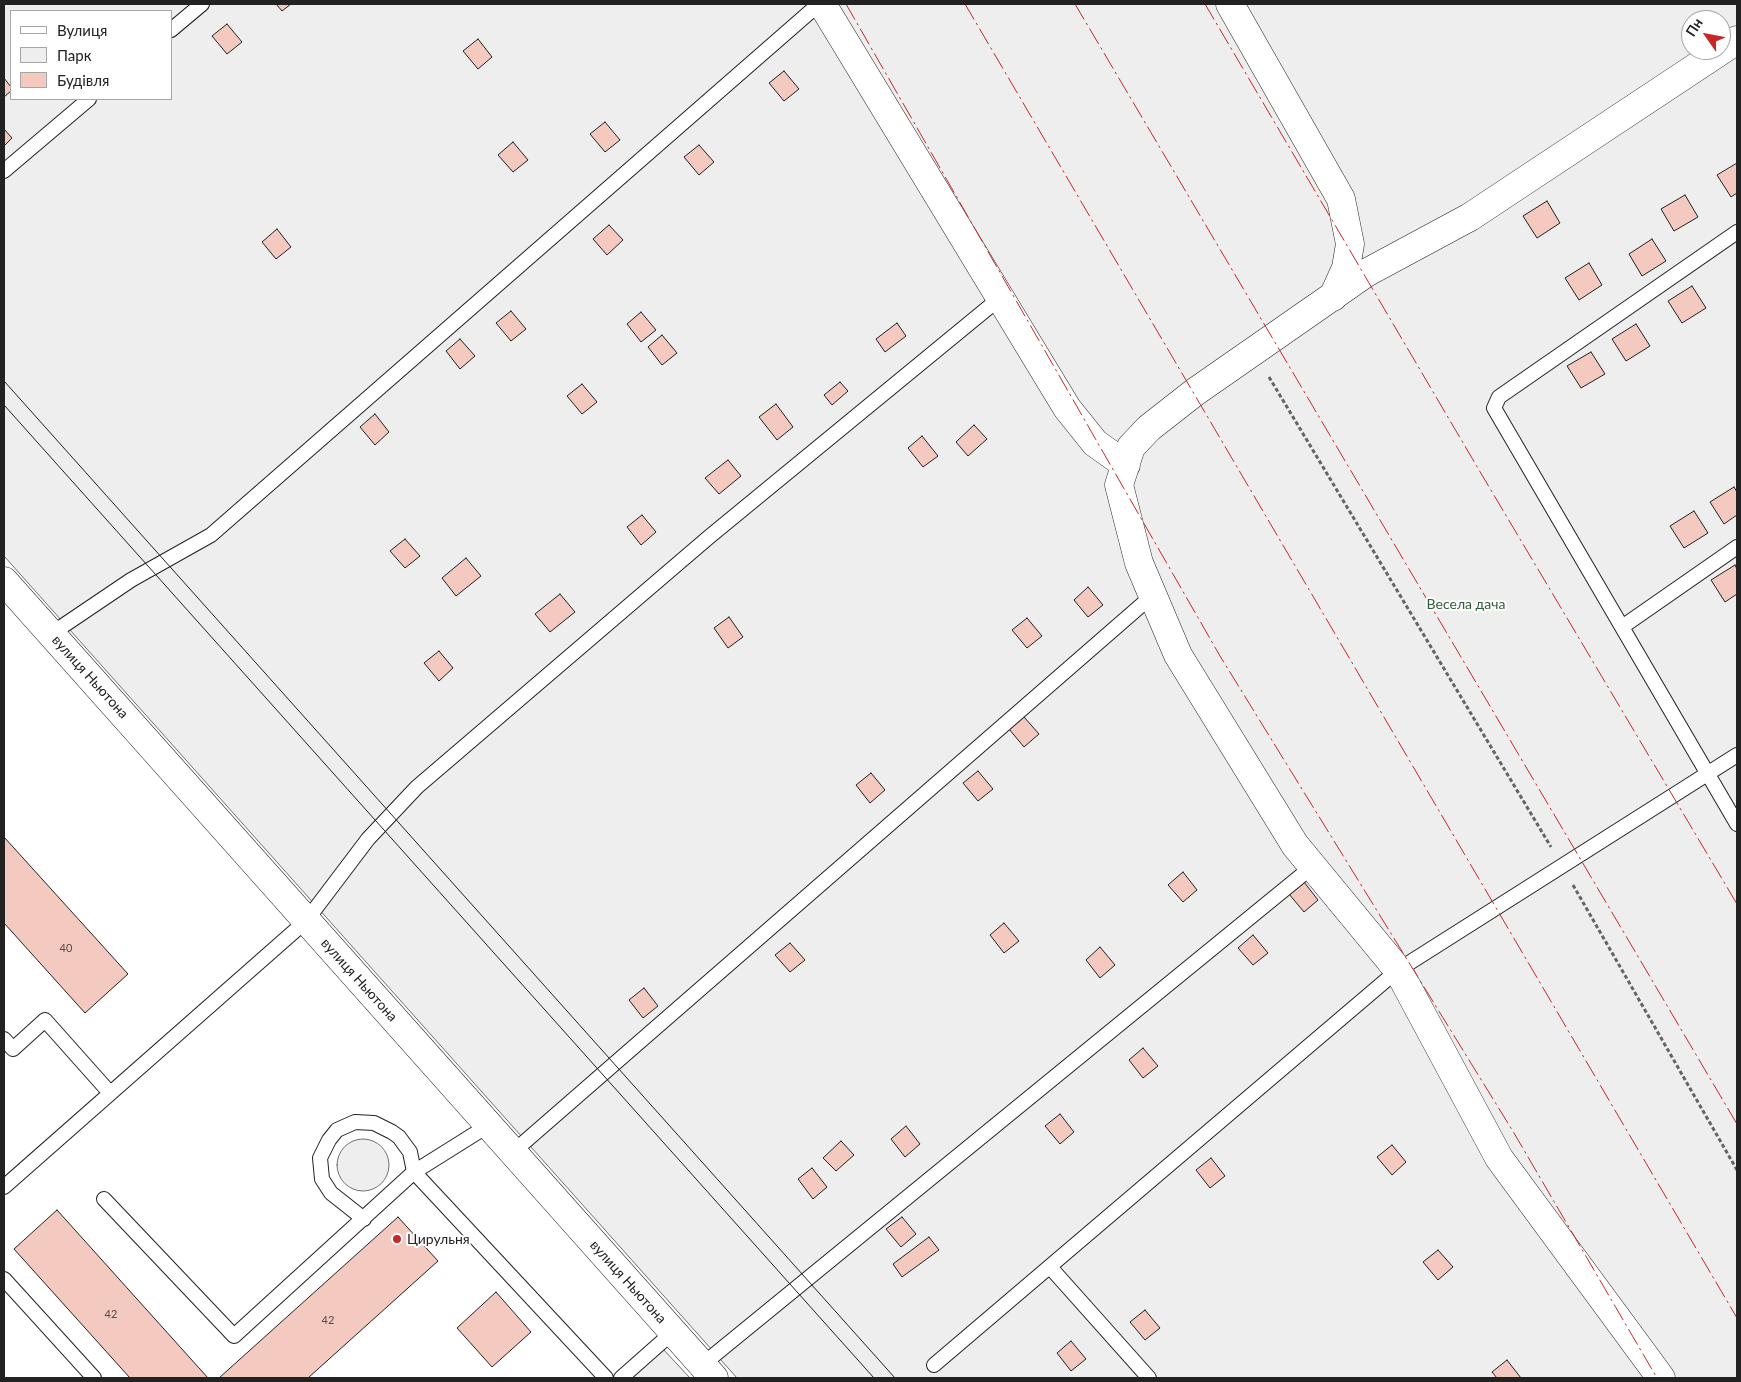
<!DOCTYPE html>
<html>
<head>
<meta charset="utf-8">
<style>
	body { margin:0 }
	#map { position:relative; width:1741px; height:1382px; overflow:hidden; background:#fff; font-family:Lato,sans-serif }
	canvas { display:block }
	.frame { position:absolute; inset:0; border:5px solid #222; pointer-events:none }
	.legend { position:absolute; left:10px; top:10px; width:162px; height:90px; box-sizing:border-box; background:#fff; border:1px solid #a7a7a7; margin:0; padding:6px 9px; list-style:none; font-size:15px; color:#222 }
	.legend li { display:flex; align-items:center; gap:10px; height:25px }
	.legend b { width:25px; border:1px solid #a7a7a7 }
	.north { position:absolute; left:1681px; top:10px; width:50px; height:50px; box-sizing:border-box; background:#fff; border:1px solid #a7a7a7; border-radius:50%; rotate:303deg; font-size:14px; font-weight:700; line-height:20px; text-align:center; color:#222 }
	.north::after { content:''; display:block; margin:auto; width:18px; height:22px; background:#c62828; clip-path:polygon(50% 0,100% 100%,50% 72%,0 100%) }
</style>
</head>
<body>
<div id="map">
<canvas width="1741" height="1382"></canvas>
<div class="frame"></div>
<ul class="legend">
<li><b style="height:6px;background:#fff"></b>Вулиця</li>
<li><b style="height:14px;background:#eee"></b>Парк</li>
<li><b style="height:14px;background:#f3c9c0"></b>Будівля</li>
</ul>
<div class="north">Пн</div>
</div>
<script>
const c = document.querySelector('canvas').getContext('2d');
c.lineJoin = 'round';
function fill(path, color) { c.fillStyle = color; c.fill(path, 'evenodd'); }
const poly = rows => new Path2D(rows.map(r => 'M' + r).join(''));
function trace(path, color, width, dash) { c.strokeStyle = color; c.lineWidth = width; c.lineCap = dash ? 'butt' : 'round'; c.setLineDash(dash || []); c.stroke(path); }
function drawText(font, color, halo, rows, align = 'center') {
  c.font = font + ' Lato,sans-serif'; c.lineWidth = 4; c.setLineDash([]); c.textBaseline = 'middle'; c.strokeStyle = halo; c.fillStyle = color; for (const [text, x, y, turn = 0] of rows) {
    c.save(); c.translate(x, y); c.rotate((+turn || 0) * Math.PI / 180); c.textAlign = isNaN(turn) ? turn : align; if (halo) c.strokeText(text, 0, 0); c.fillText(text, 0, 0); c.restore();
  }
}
const green = poly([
	[4,4,1737,4,1737,1378,737,1378,4,556,4,4],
	[11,11,171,11,171,99,11,99,11,11],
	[1691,20,1721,20,1721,50,1691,50,1691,20],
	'337 1165a26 26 0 1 1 52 0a26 26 0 1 1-52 0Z',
	[663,1349,690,1378,629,1378,663,1349]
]);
const building = poly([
	[276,4,291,4,282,11,276,4],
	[227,24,242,42,227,54,212,36,227,24],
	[478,39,492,57,478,69,463,51,478,39],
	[784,71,799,89,784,101,769,83,784,71],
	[4,78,11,87,11,91,4,97,4,78],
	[605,122,620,140,605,152,590,134,605,122],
	[4,129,12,138,4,146,4,129],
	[513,142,528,160,513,172,498,155,513,142],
	[699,145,714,162,699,175,684,157,699,145],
	[1737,163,1737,193,1731,197,1717,175,1737,163],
	[1685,195,1698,217,1674,231,1661,209,1685,195],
	[1547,201,1560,223,1537,238,1523,216,1547,201],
	[609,225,623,240,607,255,593,239,609,225],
	[277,229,291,247,276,259,262,242,277,229],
	[1652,239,1666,261,1642,276,1629,254,1652,239],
	[1589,263,1602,285,1579,300,1565,278,1589,263],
	[1692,286,1706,308,1682,323,1668,301,1692,286],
	[511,311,526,329,511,341,496,323,511,311],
	[641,312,656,330,641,342,627,324,641,312],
	[897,323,906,336,885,352,876,339,897,323],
	[1636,324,1650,346,1626,361,1612,339,1636,324],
	[662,335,677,353,662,365,648,347,662,335],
	[460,339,475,356,460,369,446,351,460,339],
	[1591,352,1605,374,1581,388,1567,366,1591,352],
	[840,382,848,391,832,405,824,395,840,382],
	[582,384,597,402,582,414,567,396,582,384],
	[776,404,793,427,777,440,759,417,776,404],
	[375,414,389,432,375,445,360,427,375,414],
	[974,425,987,439,968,456,956,442,974,425],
	[922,436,938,456,923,467,908,448,922,436],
	[728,460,741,476,719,494,705,478,728,460],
	[1734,487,1737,492,1737,515,1724,524,1710,502,1734,487],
	[1694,511,1708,533,1684,548,1670,526,1694,511],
	[642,515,656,532,641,545,627,527,642,515],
	[405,539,420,556,405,568,390,551,405,539],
	[466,558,481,576,456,596,442,578,466,558],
	[1735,565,1737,569,1737,594,1725,602,1711,580,1735,565],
	[1088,587,1103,605,1088,617,1074,600,1088,587],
	[560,594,575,612,550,632,535,614,560,594],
	[729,617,743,637,728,648,714,628,729,617],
	[1027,618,1042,636,1027,648,1012,630,1027,618],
	[439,651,453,668,439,681,424,663,439,651],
	[1024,717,1039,734,1024,747,1009,729,1024,717],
	[978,771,993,789,978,801,963,783,978,771],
	[871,773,885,790,870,803,856,785,871,773],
	[4,837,128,974,85,1013,4,923,4,837],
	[1183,872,1197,890,1183,902,1168,885,1183,872],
	[1304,882,1318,900,1304,912,1289,894,1304,882],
	[1004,923,1019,941,1004,953,990,935,1004,923],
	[1253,935,1268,953,1253,965,1238,948,1253,935],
	[790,943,805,960,790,972,775,955,790,943],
	[1100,947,1115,965,1100,978,1086,960,1100,947],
	[644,988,658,1006,643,1018,629,1000,644,988],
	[1143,1048,1158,1066,1143,1078,1129,1060,1143,1048],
	[1060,1114,1074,1132,1060,1144,1045,1126,1060,1114],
	[906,1126,920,1144,905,1157,891,1139,906,1126],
	[841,1141,854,1155,836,1171,823,1158,841,1141],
	[1392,1145,1406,1162,1392,1175,1377,1157,1392,1145],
	[1211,1158,1225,1176,1210,1188,1196,1170,1211,1158],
	[812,1168,827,1187,813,1199,798,1179,812,1168],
	[57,1210,208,1378,130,1378,14,1249,57,1210],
	[398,1217,438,1261,308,1378,219,1378,398,1217],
	[902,1217,916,1234,901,1247,886,1229,902,1217],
	[929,1237,939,1250,902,1277,893,1264,929,1237],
	[1438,1250,1453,1267,1438,1280,1423,1262,1438,1250],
	[496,1292,531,1332,492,1367,457,1328,496,1292],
	[1145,1310,1160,1328,1145,1340,1130,1322,1145,1310],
	[1071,1341,1086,1359,1071,1371,1057,1353,1071,1341],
	[1507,1360,1521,1378,1497,1378,1492,1372,1507,1360]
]);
const path = poly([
	[1269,377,1551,847],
	[1573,885,1737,1170]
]);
const service = poly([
	[171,30,202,4],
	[4,171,89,99],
	[1737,232,1499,397,1494,408,1737,824],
	[1622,627,1737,547],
	[51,634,131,580,211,535,819,4],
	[4,1039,13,1049,45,1020,110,1093],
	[513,1152,1153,595],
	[4,1187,306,921,368,839,417,787,709,537,1000,298],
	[104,1199,234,1336,414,1172,606,1378],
	[364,1219,331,1193,322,1179,320,1158,329,1140,337,1130,355,1122,374,1123,392,1132,399,1137,410,1152,414,1172,489,1125],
	[1050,1267,1149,1378],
	[4,1279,94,1378],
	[702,1365,1313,866],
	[934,1365,1398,970,1737,755],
	[621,1378,673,1332]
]);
const minor = poly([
	[822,4,1067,408,1095,443,1126,465],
	[1230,4,1341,199,1350,244,1346,268,1333,297],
	[1661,1378,1499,1158,1398,970,1295,845,1178,655,1139,563,1119,485,1131,447,1149,428,1195,392,1366,273,1470,217,1737,40]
]);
const primary = poly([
	[4,581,714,1378]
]);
const tram = poly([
	[4,381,895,1378],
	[4,405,874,1378]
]);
const power = poly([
	[846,4,1220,656,1514,1133,1657,1378],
	[965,4,1737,1318],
	[1075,4,1737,1124],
	[1205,4,1479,470,1737,904]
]);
const markers = [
	[397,1239,5,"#c62828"]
];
const numberNames = [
	["40",66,948],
	["42",111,1314],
	["42",328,1320]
];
const parkNames = [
	["Весела дача",1466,604]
];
const streetNames = [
	["вулиця Ньютона",90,677,48],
	["вулиця Ньютона",359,980,48],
	["вулиця Ньютона",628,1282,48]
];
const poiNames = [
	["Цирульня",407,1239]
];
fill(green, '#eee');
trace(green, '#6f6f6f', 1);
fill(building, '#f3c9c0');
trace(building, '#222', 1);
trace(service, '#222', 16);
trace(minor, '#222', 29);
trace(primary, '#222', 29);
trace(path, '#646464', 3, [4, 2.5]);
trace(service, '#fff', 14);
trace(minor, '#fff', 28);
trace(primary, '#fff', 28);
trace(tram, '#222', 1);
trace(power, '#c62828', 1, [18, 4, 2.5, 4]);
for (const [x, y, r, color] of markers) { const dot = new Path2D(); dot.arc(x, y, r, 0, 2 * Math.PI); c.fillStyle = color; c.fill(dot); trace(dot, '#fff', 2); }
drawText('11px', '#564c4a', null, numberNames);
drawText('14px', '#2f5e38', '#fff', parkNames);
drawText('14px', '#222', '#fff', streetNames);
drawText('14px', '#222', '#fff', poiNames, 'left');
</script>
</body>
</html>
